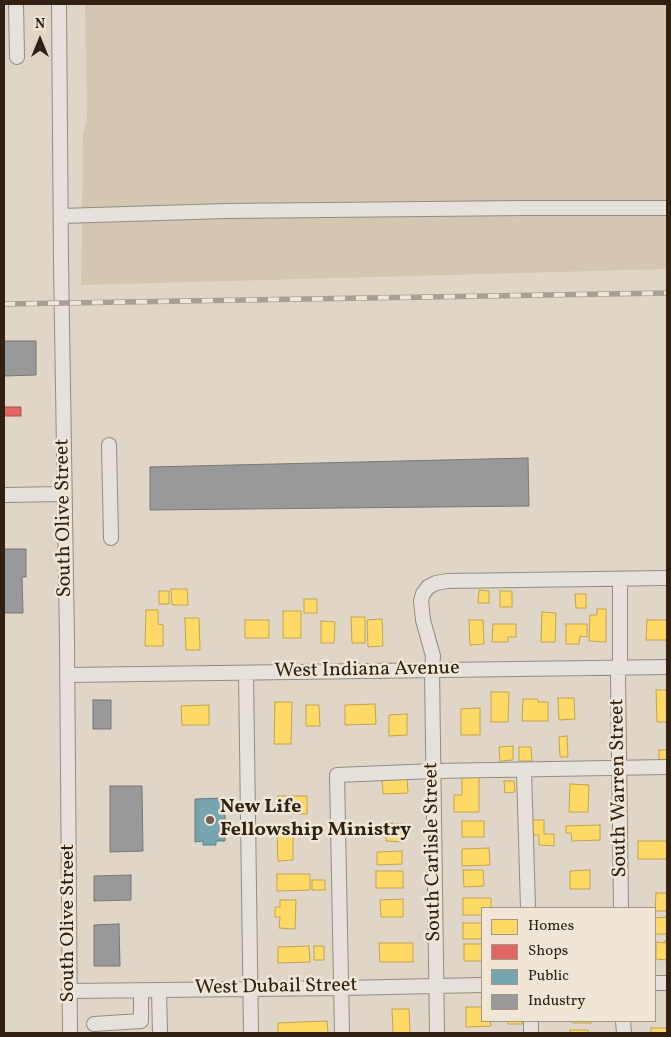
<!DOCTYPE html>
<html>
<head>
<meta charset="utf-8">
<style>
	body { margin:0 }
	#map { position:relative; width:671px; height:1037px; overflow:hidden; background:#dfd6c8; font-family:Vollkorn,serif }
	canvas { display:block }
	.frame { position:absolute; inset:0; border:5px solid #322112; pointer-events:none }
	.legend { position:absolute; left:481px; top:907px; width:175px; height:115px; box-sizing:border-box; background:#f0e6d5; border:1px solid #a49787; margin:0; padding:6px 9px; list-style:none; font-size:15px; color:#322112 }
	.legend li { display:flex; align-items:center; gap:10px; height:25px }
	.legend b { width:25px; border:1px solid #a49787 }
	.north { position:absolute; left:15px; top:15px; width:50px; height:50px; -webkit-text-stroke:4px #f0e6d5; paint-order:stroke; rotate:0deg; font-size:14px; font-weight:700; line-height:20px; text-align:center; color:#322112 }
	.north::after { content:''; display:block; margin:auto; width:18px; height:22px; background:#322112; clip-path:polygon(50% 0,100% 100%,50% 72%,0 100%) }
</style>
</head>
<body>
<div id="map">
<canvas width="671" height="1037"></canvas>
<div class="frame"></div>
<ul class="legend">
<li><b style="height:14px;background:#ffd966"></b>Homes</li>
<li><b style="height:14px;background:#e06666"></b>Shops</li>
<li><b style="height:14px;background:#76a5af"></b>Public</li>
<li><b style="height:14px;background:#999"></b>Industry</li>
</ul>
<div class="north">N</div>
</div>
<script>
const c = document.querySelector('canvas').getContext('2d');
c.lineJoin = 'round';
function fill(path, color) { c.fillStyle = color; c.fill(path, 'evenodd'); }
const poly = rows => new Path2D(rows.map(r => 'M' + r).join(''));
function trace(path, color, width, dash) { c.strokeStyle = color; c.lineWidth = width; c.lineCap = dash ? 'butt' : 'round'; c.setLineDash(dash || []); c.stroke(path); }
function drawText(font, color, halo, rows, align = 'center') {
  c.font = font + ' Vollkorn,serif'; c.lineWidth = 5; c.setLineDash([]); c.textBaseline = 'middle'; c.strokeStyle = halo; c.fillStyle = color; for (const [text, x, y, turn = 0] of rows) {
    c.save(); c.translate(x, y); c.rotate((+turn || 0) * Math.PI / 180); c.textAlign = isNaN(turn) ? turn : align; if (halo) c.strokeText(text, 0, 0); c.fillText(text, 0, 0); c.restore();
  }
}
const green = poly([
	[85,4,667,4,667,269,81,285,83,134,87,119]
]);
const homes = poly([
	[171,589,187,589,188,605,172,605,171,589],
	[479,590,489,591,489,603,478,603,479,590],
	[159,591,169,591,169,604,159,604,159,591],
	[500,591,512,591,512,607,500,607,500,591],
	[575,594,586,594,586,608,576,608,575,594],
	[304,599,317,599,317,613,304,613,304,599],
	[597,609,606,609,606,642,589,641,590,615,597,615,597,609],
	[146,610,158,610,158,624,163,625,163,646,145,646,146,610],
	[283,611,301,611,301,638,283,638,283,611],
	[542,612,556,613,555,642,541,642,542,612],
	[351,617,365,617,365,643,352,643,351,617],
	[185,618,199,618,200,650,186,650,185,618],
	[382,619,383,646,368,647,367,620,382,619],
	[245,620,269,620,269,638,245,638,245,620],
	[469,620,483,620,484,644,470,645,469,620],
	[647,620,667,620,667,640,646,640,647,620],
	[321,621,335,622,334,643,321,643,321,621],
	[493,624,516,624,516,637,508,637,508,642,492,642,493,624],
	[566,624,587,624,587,637,580,636,579,644,566,644,566,624],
	[656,690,667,690,667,722,657,722,656,690],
	[491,692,509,692,508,722,491,722,491,692],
	[558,698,574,698,575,719,559,720,558,698],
	[523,699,538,699,538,702,548,702,548,721,522,721,523,699],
	[275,702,292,702,291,744,274,744,275,702],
	[375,704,376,724,345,725,345,705,375,704],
	[209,705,209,725,182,725,181,706,209,705],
	[306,705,319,705,320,726,306,726,306,705],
	[480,708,480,735,461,735,461,709,480,708],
	[407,714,407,735,389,736,389,715,407,714],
	[567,736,568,757,560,757,559,737,567,736],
	[513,746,513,760,500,761,499,747,513,746],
	[519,747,531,747,532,761,519,761,519,747],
	[659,750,667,750,667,760,659,760,659,750],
	[462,775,479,775,479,812,454,812,454,795,462,795,462,775],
	[407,777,408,793,383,794,382,778,407,777],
	[504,781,514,781,515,792,505,793,504,781],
	[570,784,589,785,588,812,569,812,570,784],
	[278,796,307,796,307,814,277,813,278,796],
	[531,820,544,820,544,834,554,834,554,846,539,845,539,835,531,835,531,820],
	[462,821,484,821,484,837,462,837,462,821],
	[386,823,404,824,403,842,386,841,386,823],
	[600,825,600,840,572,841,571,833,566,833,566,826,600,825],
	[277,831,293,831,293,860,278,861,277,831],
	[638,841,667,841,667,859,638,859,638,841],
	[489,848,490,865,462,866,462,849,489,848],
	[402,851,402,864,377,865,377,852,402,851],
	[463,870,483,870,484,886,464,887,463,870],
	[590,870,590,889,570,889,570,871,590,870],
	[376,871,403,871,403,888,376,888,376,871],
	[277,874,310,874,310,890,277,891,277,874],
	[312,880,325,880,325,890,312,890,312,880],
	[656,893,667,893,667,911,655,911,656,893],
	[463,898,491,898,491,908,482,908,482,915,463,915,463,898],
	[403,899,403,917,381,917,380,900,403,899],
	[280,900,296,900,295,929,279,928,280,917,275,917,275,907,280,907,280,900],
	[667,917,667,934,655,934,655,918,667,917],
	[463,923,482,923,482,939,463,939,463,923],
	[665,941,667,941,667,960,656,959,656,942,665,943,665,941],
	[379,943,413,943,413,962,380,962,379,943],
	[464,944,482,944,482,961,464,961,464,944],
	[309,946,310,962,278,963,278,947,309,946],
	[314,946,324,946,324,960,314,960,314,946],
	[466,1007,482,1007,482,1021,490,1021,491,1026,466,1027,466,1007],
	[392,1009,409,1009,410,1033,393,1033,392,1009],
	[327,1021,328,1033,278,1033,278,1023,327,1021],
	[508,1021,522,1021,522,1024,508,1024,508,1021],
	[573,1021,592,1021,592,1023,573,1023,573,1021],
	[651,1028,667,1028,667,1033,651,1033,651,1028],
	[570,1030,588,1030,588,1033,570,1033,570,1030]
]);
const shops = poly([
	[4,407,21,407,21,416,4,416,4,407]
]);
const public = poly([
	[225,798,225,841,216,841,216,845,203,845,203,841,195,842,195,799,225,798]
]);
const industry = poly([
	[4,341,36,341,36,375,4,376,4,341],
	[528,458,529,506,150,510,150,467,528,458],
	[4,549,26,549,26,577,22,577,23,613,4,613,4,549],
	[93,700,111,700,111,729,93,729,93,700],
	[110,786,142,786,143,851,110,852,110,786],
	[131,875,131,900,94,901,94,876,131,875],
	[119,924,120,966,94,966,94,925,119,924]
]);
const minor = poly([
	[16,4,17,57],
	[59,4,61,261,67,640,70,1033],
	[61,216,226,211,525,208,667,208],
	[109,445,111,538],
	[4,495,64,494],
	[620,579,620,659,618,676,621,908],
	[246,673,251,1033],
	[67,675,667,667],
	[524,770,528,908],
	[655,983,667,983],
	[159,990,160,1033],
	[69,991,342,988,482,985],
	[531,1021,531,1033],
	[623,1021,624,1033],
	[94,1024,141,1021,141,990],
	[342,1033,337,775,434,771,667,767],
	[437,1033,432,670,433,656,423,620,421,601,423,594,428,587,436,583,447,581,667,578]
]);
const rail = poly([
	[4,304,667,293]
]);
const markers = [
	[210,820,5,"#6f6052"]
];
const streetNames = [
	["South Olive Street",65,518,-91],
	["West Indiana Avenue",367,671,-1],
	["South Warren Street",620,788,-91],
	["South Carlisle Street",434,852,-91],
	["South Olive Street",69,923,-90],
	["West Dubail Street",276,988,-1]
];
const poiNames = [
	["New Life",220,808],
	["Fellowship Ministry",220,831]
];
fill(green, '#d3c6b3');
fill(homes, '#ffd966');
trace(homes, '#c2a24d', 1);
fill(shops, '#e06666');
trace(shops, '#ac514d', 1);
fill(public, '#76a5af');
trace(public, '#627d80', 1);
fill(industry, '#999');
trace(industry, '#7a7570', 1);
trace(minor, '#938c82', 16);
trace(minor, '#e6e2db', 14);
trace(rail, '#a5a098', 5.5);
trace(rail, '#f0e6d5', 4, [11]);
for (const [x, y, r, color] of markers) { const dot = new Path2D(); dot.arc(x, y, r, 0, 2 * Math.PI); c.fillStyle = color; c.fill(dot); trace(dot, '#f0e6d5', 2); }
drawText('20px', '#322112', '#f0e6d5', streetNames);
drawText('bold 20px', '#322112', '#f0e6d5', poiNames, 'left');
</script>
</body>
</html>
